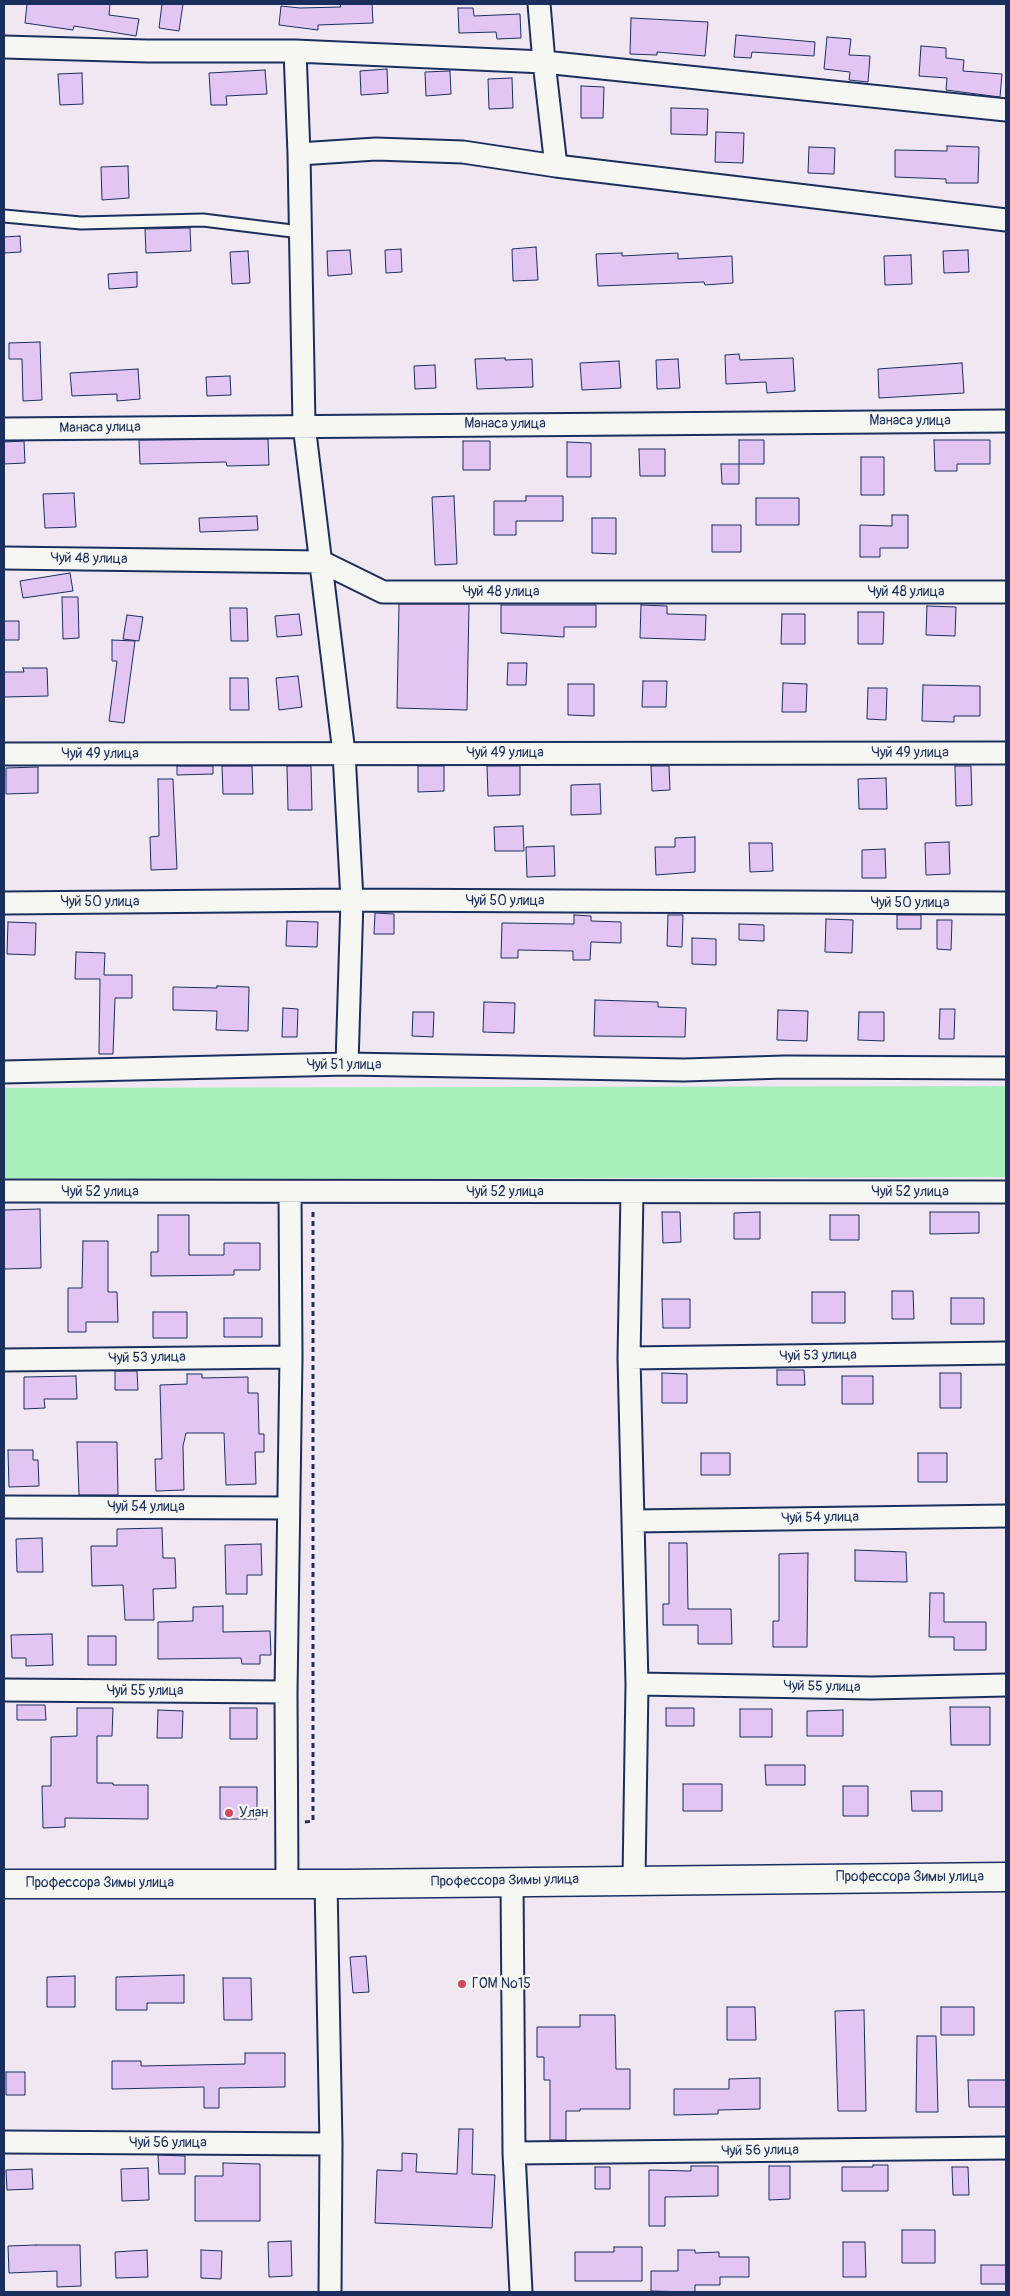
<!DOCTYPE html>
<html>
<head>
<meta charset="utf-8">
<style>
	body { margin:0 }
	#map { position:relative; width:1010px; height:2296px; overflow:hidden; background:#f0e7f2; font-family:Pangolin,sans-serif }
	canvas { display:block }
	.frame { position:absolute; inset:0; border:5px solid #1b2f5e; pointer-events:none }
</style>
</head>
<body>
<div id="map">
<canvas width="1010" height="2296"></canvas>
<div class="frame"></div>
</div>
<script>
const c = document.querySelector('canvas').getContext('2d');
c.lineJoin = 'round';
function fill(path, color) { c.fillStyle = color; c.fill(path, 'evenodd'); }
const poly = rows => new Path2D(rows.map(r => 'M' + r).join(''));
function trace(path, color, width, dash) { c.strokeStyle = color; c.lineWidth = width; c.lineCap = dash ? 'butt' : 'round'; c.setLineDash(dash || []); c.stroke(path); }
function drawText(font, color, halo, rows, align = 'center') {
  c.font = font + ' Pangolin,sans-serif'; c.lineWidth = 4.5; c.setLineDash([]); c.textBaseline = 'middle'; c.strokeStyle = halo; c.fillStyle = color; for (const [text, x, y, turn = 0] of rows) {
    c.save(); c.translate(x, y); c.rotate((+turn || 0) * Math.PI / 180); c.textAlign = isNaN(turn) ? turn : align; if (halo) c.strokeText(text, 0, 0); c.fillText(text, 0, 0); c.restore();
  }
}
const green = poly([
	[1006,1086,1006,1177,4,1180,4,1088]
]);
const building = poly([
	[27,4,110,4,109,15,139,19,136,36,74,26,73,30,25,23,27,4],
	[162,4,183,4,179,31,159,28,162,4],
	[340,4,372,4,373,23,318,25,318,30,279,25,281,6,300,8,341,7,340,4],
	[458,8,473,8,474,16,520,14,521,38,497,39,496,32,459,33,458,8],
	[631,18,708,22,705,56,657,52,657,55,630,54,631,18],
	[736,35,815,42,814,56,752,52,751,58,734,57,736,35],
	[827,37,851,39,849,55,870,56,868,82,849,80,850,72,824,69,827,37],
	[921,46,946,48,946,58,964,60,963,71,1002,74,1000,97,946,90,947,78,919,76,921,46],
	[387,69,388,93,361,95,360,71,387,69],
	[265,70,267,94,226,96,227,105,211,105,209,73,265,70],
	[450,71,451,94,426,96,425,72,450,71],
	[82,73,83,104,60,105,58,74,82,73],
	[512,78,513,108,489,109,488,79,512,78],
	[581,86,604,87,603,118,581,118,581,86],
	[671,108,708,109,707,135,671,134,671,108],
	[716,132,744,133,743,163,715,162,716,132],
	[947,146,979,147,978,183,946,183,946,179,895,177,895,150,947,151,947,146],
	[809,147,835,148,834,174,808,173,809,147],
	[128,166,129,198,102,200,101,167,128,166],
	[190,228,191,251,146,253,145,229,190,228],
	[20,236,21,252,4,253,4,237,20,236],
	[536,247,538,280,513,281,512,249,536,247],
	[401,249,402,272,386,273,385,250,401,249],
	[350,250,352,274,328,276,327,251,350,250],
	[968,250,969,272,944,273,943,251,968,250],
	[248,251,250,283,232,284,230,252,248,251],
	[622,253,622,256,678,253,678,259,732,256,733,283,705,285,704,282,598,286,596,254,622,253],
	[911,255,912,284,885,285,884,256,911,255],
	[137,272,137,287,109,289,108,274,137,272],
	[40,342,42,400,23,401,22,359,9,359,9,343,40,342],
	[739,354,740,360,793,358,795,391,767,393,766,382,726,384,725,355,739,354],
	[505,358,505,360,532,359,533,387,477,389,475,359,505,358],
	[678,359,680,388,657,389,656,360,678,359],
	[619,361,621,388,582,390,580,363,619,361],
	[962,363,964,393,879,398,878,369,962,363],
	[435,365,436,388,415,389,414,366,435,365],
	[138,369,140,399,117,401,117,394,72,396,70,373,138,369],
	[230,376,231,395,207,396,206,377,230,376],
	[268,439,269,465,227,466,226,462,140,464,139,440,268,439],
	[739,440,764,440,764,464,739,464,739,440],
	[934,440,990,440,990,464,957,464,957,471,935,471,934,440],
	[463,441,490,441,490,470,463,470,463,441],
	[4,442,24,441,25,463,4,464,4,442],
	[567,442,591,443,591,477,567,477,567,442],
	[639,449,665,449,665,476,640,476,639,449],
	[861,457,884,457,884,495,861,495,861,457],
	[721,464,739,464,739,484,722,484,721,464],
	[74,493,76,527,45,528,43,494,74,493],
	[454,496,457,564,435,565,432,497,454,496],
	[526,496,563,496,563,521,516,521,516,535,494,535,494,501,526,501,526,496],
	[756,498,799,498,799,525,756,525,756,498],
	[892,515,908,515,908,548,880,548,880,557,860,557,860,525,892,526,892,515],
	[257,516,258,530,200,532,199,518,257,516],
	[592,518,616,518,616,554,592,553,592,518],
	[712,525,741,525,741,552,712,552,712,525],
	[70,573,73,591,23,598,20,581,70,573],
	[62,597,78,597,79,638,63,639,62,597],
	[399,604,469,604,467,710,397,708,399,604],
	[501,605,596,605,596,627,564,627,564,637,501,633,501,605],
	[641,605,667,606,667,614,706,615,705,640,640,638,641,605],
	[927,606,956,607,955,636,926,635,927,606],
	[230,608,247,608,248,641,231,641,230,608],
	[858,612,884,612,883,644,858,644,858,612],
	[299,614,302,635,277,637,275,616,299,614],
	[782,614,805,614,805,644,781,644,782,614],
	[127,615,143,617,139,641,123,639,127,615],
	[4,621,19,621,19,640,4,640,4,621],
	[112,640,135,641,124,723,109,721,117,661,112,661,112,640],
	[508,663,527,663,526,685,507,685,508,663],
	[23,668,47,668,48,696,4,697,4,672,24,672,23,668],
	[298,676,302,707,279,710,276,678,298,676],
	[230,678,248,678,249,710,230,710,230,678],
	[643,681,667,681,666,707,642,707,643,681],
	[783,683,807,684,806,712,782,712,783,683],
	[568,684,594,684,594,716,568,715,568,684],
	[923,685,980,686,980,716,954,716,954,722,922,721,923,685],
	[868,688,887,688,886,720,867,719,868,688],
	[177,766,213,766,213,774,177,775,177,766],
	[222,766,252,766,253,794,223,794,222,766],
	[287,766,311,766,312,810,288,810,287,766],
	[418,766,444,766,444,791,418,792,418,766],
	[487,766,520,766,520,795,488,796,487,766],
	[651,766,669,766,670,790,652,791,651,766],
	[955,766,971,766,972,805,956,806,955,766],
	[38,767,38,793,6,794,6,768,38,767],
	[886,778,887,809,859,809,858,779,886,778],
	[158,779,173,779,177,869,151,870,150,837,159,836,158,779],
	[600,784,601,814,571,815,571,785,600,784],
	[523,826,524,851,495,851,494,827,523,826],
	[695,837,695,872,656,875,655,847,675,847,675,838,695,837],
	[949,842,950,874,926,875,925,843,949,842],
	[749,843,772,843,773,871,750,872,749,843],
	[554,846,555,876,527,877,526,847,554,846],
	[885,849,886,878,862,878,862,850,885,849],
	[375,913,394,914,394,934,374,934,375,913],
	[574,915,591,916,591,921,621,922,621,943,591,942,590,960,573,960,573,951,518,950,518,958,501,958,502,923,574,924,574,915],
	[668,915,683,915,682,947,667,946,668,915],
	[897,915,921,915,921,929,897,929,897,915],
	[826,919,853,920,852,953,825,952,826,919],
	[937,920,952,920,951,950,937,949,937,920],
	[287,921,318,922,317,947,286,946,287,921],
	[8,922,36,923,35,955,7,954,8,922],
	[739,924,764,925,764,941,739,940,739,924],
	[692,938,716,939,716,965,692,964,692,938],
	[76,952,105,953,104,975,132,975,132,998,115,998,113,1054,99,1054,100,979,75,979,76,952],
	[217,986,249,987,248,1031,216,1030,217,1011,173,1010,173,987,217,988,217,986],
	[595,1000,658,1002,658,1007,686,1008,685,1037,594,1036,595,1000],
	[484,1002,515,1003,514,1033,483,1032,484,1002],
	[283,1008,298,1009,297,1037,282,1037,283,1008],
	[940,1009,955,1009,954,1039,939,1039,940,1009],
	[778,1010,808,1011,807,1041,777,1040,778,1010],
	[413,1012,434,1012,433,1037,412,1036,413,1012],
	[859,1012,884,1012,884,1041,858,1040,859,1012],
	[40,1209,41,1268,4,1269,4,1210,40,1209],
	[662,1212,680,1212,681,1242,663,1243,662,1212],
	[760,1212,760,1239,734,1239,734,1213,760,1212],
	[930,1212,979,1212,979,1233,930,1234,930,1212],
	[158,1215,189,1215,189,1255,224,1255,224,1243,260,1243,260,1270,234,1270,234,1275,151,1276,151,1252,158,1252,158,1215],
	[830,1215,859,1215,859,1240,830,1240,830,1215],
	[83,1241,108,1241,108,1292,117,1292,118,1322,86,1322,86,1332,68,1332,68,1288,82,1288,83,1241],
	[892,1291,913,1291,914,1319,892,1319,892,1291],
	[812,1292,845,1292,845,1323,812,1323,812,1292],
	[951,1298,984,1298,984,1324,951,1324,951,1298],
	[662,1299,690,1299,690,1328,663,1328,662,1299],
	[153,1312,187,1312,187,1338,153,1338,153,1312],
	[224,1318,262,1318,262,1337,224,1337,224,1318],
	[777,1370,804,1370,805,1385,777,1385,777,1370],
	[115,1371,137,1371,138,1390,115,1390,115,1371],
	[662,1373,687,1374,687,1403,662,1403,662,1373],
	[940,1373,961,1373,961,1408,940,1408,940,1373],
	[187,1374,202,1374,202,1378,248,1377,248,1393,258,1393,259,1434,264,1434,264,1452,255,1452,256,1484,226,1485,224,1433,186,1433,183,1446,184,1490,156,1491,155,1459,162,1459,160,1385,187,1384,187,1374],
	[76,1376,77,1399,44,1399,45,1408,24,1409,24,1377,76,1376],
	[842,1376,873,1376,873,1404,842,1404,842,1376],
	[77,1442,117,1442,118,1495,79,1495,77,1442],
	[8,1450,33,1450,33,1460,38,1460,39,1486,9,1487,8,1450],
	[701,1453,730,1453,730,1475,701,1475,701,1453],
	[918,1453,947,1453,947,1482,918,1482,918,1453],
	[162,1528,163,1558,175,1558,176,1588,153,1589,154,1620,125,1620,123,1585,92,1586,91,1546,117,1546,117,1529,162,1528],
	[42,1538,43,1572,17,1572,16,1539,42,1538],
	[669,1543,687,1543,688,1609,731,1609,732,1644,698,1644,698,1625,663,1625,663,1604,669,1604,669,1543],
	[261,1544,262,1575,247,1575,247,1594,226,1594,225,1545,261,1544],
	[855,1550,906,1552,907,1582,855,1581,855,1550],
	[808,1553,807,1647,773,1647,773,1621,779,1621,779,1554,808,1553],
	[930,1593,944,1593,944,1622,986,1622,986,1650,954,1650,954,1637,929,1637,930,1593],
	[223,1606,223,1632,270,1631,271,1655,260,1655,260,1664,242,1664,241,1658,158,1659,158,1622,193,1621,193,1607,223,1606],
	[52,1634,53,1665,26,1666,26,1658,12,1658,11,1635,52,1634],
	[88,1636,116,1636,116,1665,88,1665,88,1636],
	[17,1705,45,1705,46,1720,17,1720,17,1705],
	[950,1707,990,1707,990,1745,951,1745,950,1707],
	[77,1708,113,1708,112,1736,97,1736,97,1783,113,1783,113,1785,148,1785,148,1819,65,1818,65,1827,43,1828,42,1786,51,1786,51,1737,77,1736,77,1708],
	[230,1708,257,1708,257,1739,230,1739,230,1708],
	[666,1708,694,1708,694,1726,666,1726,666,1708],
	[740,1709,772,1709,772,1737,740,1737,740,1709],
	[158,1710,183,1711,182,1738,157,1738,158,1710],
	[843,1710,843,1736,807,1736,807,1711,843,1710],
	[765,1765,805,1765,805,1785,766,1785,765,1765],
	[683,1784,722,1784,722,1811,683,1811,683,1784],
	[843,1786,868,1786,868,1816,843,1816,843,1786],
	[220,1787,257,1787,257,1819,220,1819,220,1787],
	[911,1791,942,1791,942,1811,912,1811,911,1791],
	[366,1956,369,1992,353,1993,350,1957,366,1956],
	[184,1975,184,2003,147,2003,147,2010,116,2010,116,1977,184,1975],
	[75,1976,75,2007,47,2007,47,1977,75,1976],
	[223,1978,251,1978,252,2020,224,2020,223,1978],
	[727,2007,755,2007,756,2040,727,2040,727,2007],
	[941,2007,974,2007,974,2035,941,2035,941,2007],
	[864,2010,866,2111,838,2111,835,2011,864,2010],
	[580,2015,615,2015,616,2069,630,2069,630,2109,580,2109,580,2111,566,2111,566,2140,550,2140,550,2080,544,2080,544,2057,537,2057,537,2027,580,2027,580,2015],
	[917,2036,936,2036,938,2112,916,2112,917,2036],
	[245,2053,285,2053,285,2087,219,2088,219,2108,204,2108,204,2087,112,2089,112,2061,141,2061,141,2066,245,2064,245,2053],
	[6,2072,25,2072,25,2095,6,2095,6,2072],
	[760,2078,760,2109,718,2110,718,2114,674,2115,674,2089,729,2089,729,2079,760,2078],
	[968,2080,1006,2080,1006,2107,969,2107,968,2080],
	[459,2129,473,2129,472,2174,495,2175,492,2228,375,2223,377,2170,402,2171,402,2153,417,2154,416,2172,457,2174,459,2129],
	[158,2155,185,2156,185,2174,159,2174,158,2155],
	[223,2163,260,2164,260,2221,195,2221,195,2176,223,2176,223,2163],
	[873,2165,888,2165,888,2191,842,2191,842,2167,873,2167,873,2165],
	[691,2166,718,2166,718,2196,665,2197,665,2226,649,2226,649,2170,691,2171,691,2166],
	[769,2166,790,2166,790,2199,769,2200,769,2166],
	[595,2167,610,2167,610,2189,595,2189,595,2167],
	[952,2167,968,2167,969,2195,953,2195,952,2167],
	[148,2168,149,2200,122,2201,121,2169,148,2168],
	[32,2169,33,2189,7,2190,6,2170,32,2169],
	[902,2230,935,2230,935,2263,902,2263,902,2230],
	[291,2241,292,2276,269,2277,268,2242,291,2241],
	[843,2242,865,2242,866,2277,843,2277,843,2242],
	[36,2245,80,2245,81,2286,57,2287,57,2271,9,2273,8,2246,36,2245],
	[614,2247,642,2247,642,2281,575,2281,575,2252,614,2252,614,2247],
	[147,2250,148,2277,116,2278,115,2252,147,2250],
	[201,2250,222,2251,221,2279,201,2278,201,2250],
	[678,2250,695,2250,695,2253,719,2252,719,2257,749,2257,749,2277,720,2277,720,2285,695,2285,695,2292,651,2291,651,2271,678,2271,678,2250],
	[981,2265,1006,2265,1006,2284,981,2284,981,2265]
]);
const path = poly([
	[305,1822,313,1821,313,1210]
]);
const lane = poly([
	[4,216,81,223,203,220,300,232]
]);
const street = poly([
	[539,4,544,62,1006,110],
	[4,47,147,51,295,51,544,62,556,166],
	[295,51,299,154,304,425,344,753,352,900,347,1064],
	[299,154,376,149,463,152,556,166,1006,220],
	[4,429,1006,421],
	[4,558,322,562,383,592,1006,592],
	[4,754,1006,753],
	[4,903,352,900,1006,903],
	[4,1072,347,1064,684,1070,785,1067,1006,1068],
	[4,1191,1006,1192],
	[632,1192,629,1358,637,1684,634,1879],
	[629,1358,1006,1353],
	[4,1360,291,1357],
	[4,1507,287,1508],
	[633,1521,1006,1516],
	[637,1684,872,1688,1006,1685],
	[4,1690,286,1692],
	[512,1880,514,2153,521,2292],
	[287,1883,286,1692,291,1357,290,1192],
	[326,1883,331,2144,330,2292],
	[4,2142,331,2144],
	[514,2153,1006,2148]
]);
const secondary = poly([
	[4,1884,344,1884,1006,1877]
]);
const markers = [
	[229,1813,5,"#d1495b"],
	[462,1984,5,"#d1495b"]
];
const streetNames = [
	["Манаса улица",910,421],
	["Манаса улица",505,424],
	["Манаса улица",100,428,-1],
	["Чуй 48 улица",89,559,1],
	["Чуй 48 улица",501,592],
	["Чуй 48 улица",906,592],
	["Чуй 49 улица",505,753],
	["Чуй 49 улица",910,753],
	["Чуй 49 улица",100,754],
	["Чуй 50 улица",505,901],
	["Чуй 50 улица",100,902],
	["Чуй 50 улица",910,903],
	["Чуй 51 улица",344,1065],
	["Чуй 52 улица",100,1192],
	["Чуй 52 улица",505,1192],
	["Чуй 52 улица",910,1192],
	["Чуй 53 улица",818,1356,-1],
	["Чуй 53 улица",147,1358,-1],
	["Чуй 54 улица",146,1507],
	["Чуй 54 улица",820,1518,-1],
	["Чуй 55 улица",822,1687,1],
	["Чуй 55 улица",145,1691],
	["Профессора Зимы улица",910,1877],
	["Профессора Зимы улица",505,1881,-1],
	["Профессора Зимы улица",100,1883],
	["Чуй 56 улица",168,2143],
	["Чуй 56 улица",760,2151,-1]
];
const poiNames = [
	["Улан",239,1813],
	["ГОМ №15",472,1984]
];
fill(green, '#a8eebb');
fill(building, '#e2c5f3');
trace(building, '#1b2f5e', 1);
trace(lane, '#1b2f5e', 15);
trace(street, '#1b2f5e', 25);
trace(secondary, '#1b2f5e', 31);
trace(path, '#1b2f5e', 3, [5, 4]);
trace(lane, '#f6f6f2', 11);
trace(street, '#f6f6f2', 21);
trace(secondary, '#f6f6f2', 28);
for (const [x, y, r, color] of markers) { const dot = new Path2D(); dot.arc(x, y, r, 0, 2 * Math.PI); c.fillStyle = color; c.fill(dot); trace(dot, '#f6f6f2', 2); }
drawText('14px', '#1b2f5e', '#f6f6f2', streetNames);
drawText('14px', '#1b2f5e', '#f6f6f2', poiNames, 'left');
</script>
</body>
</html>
